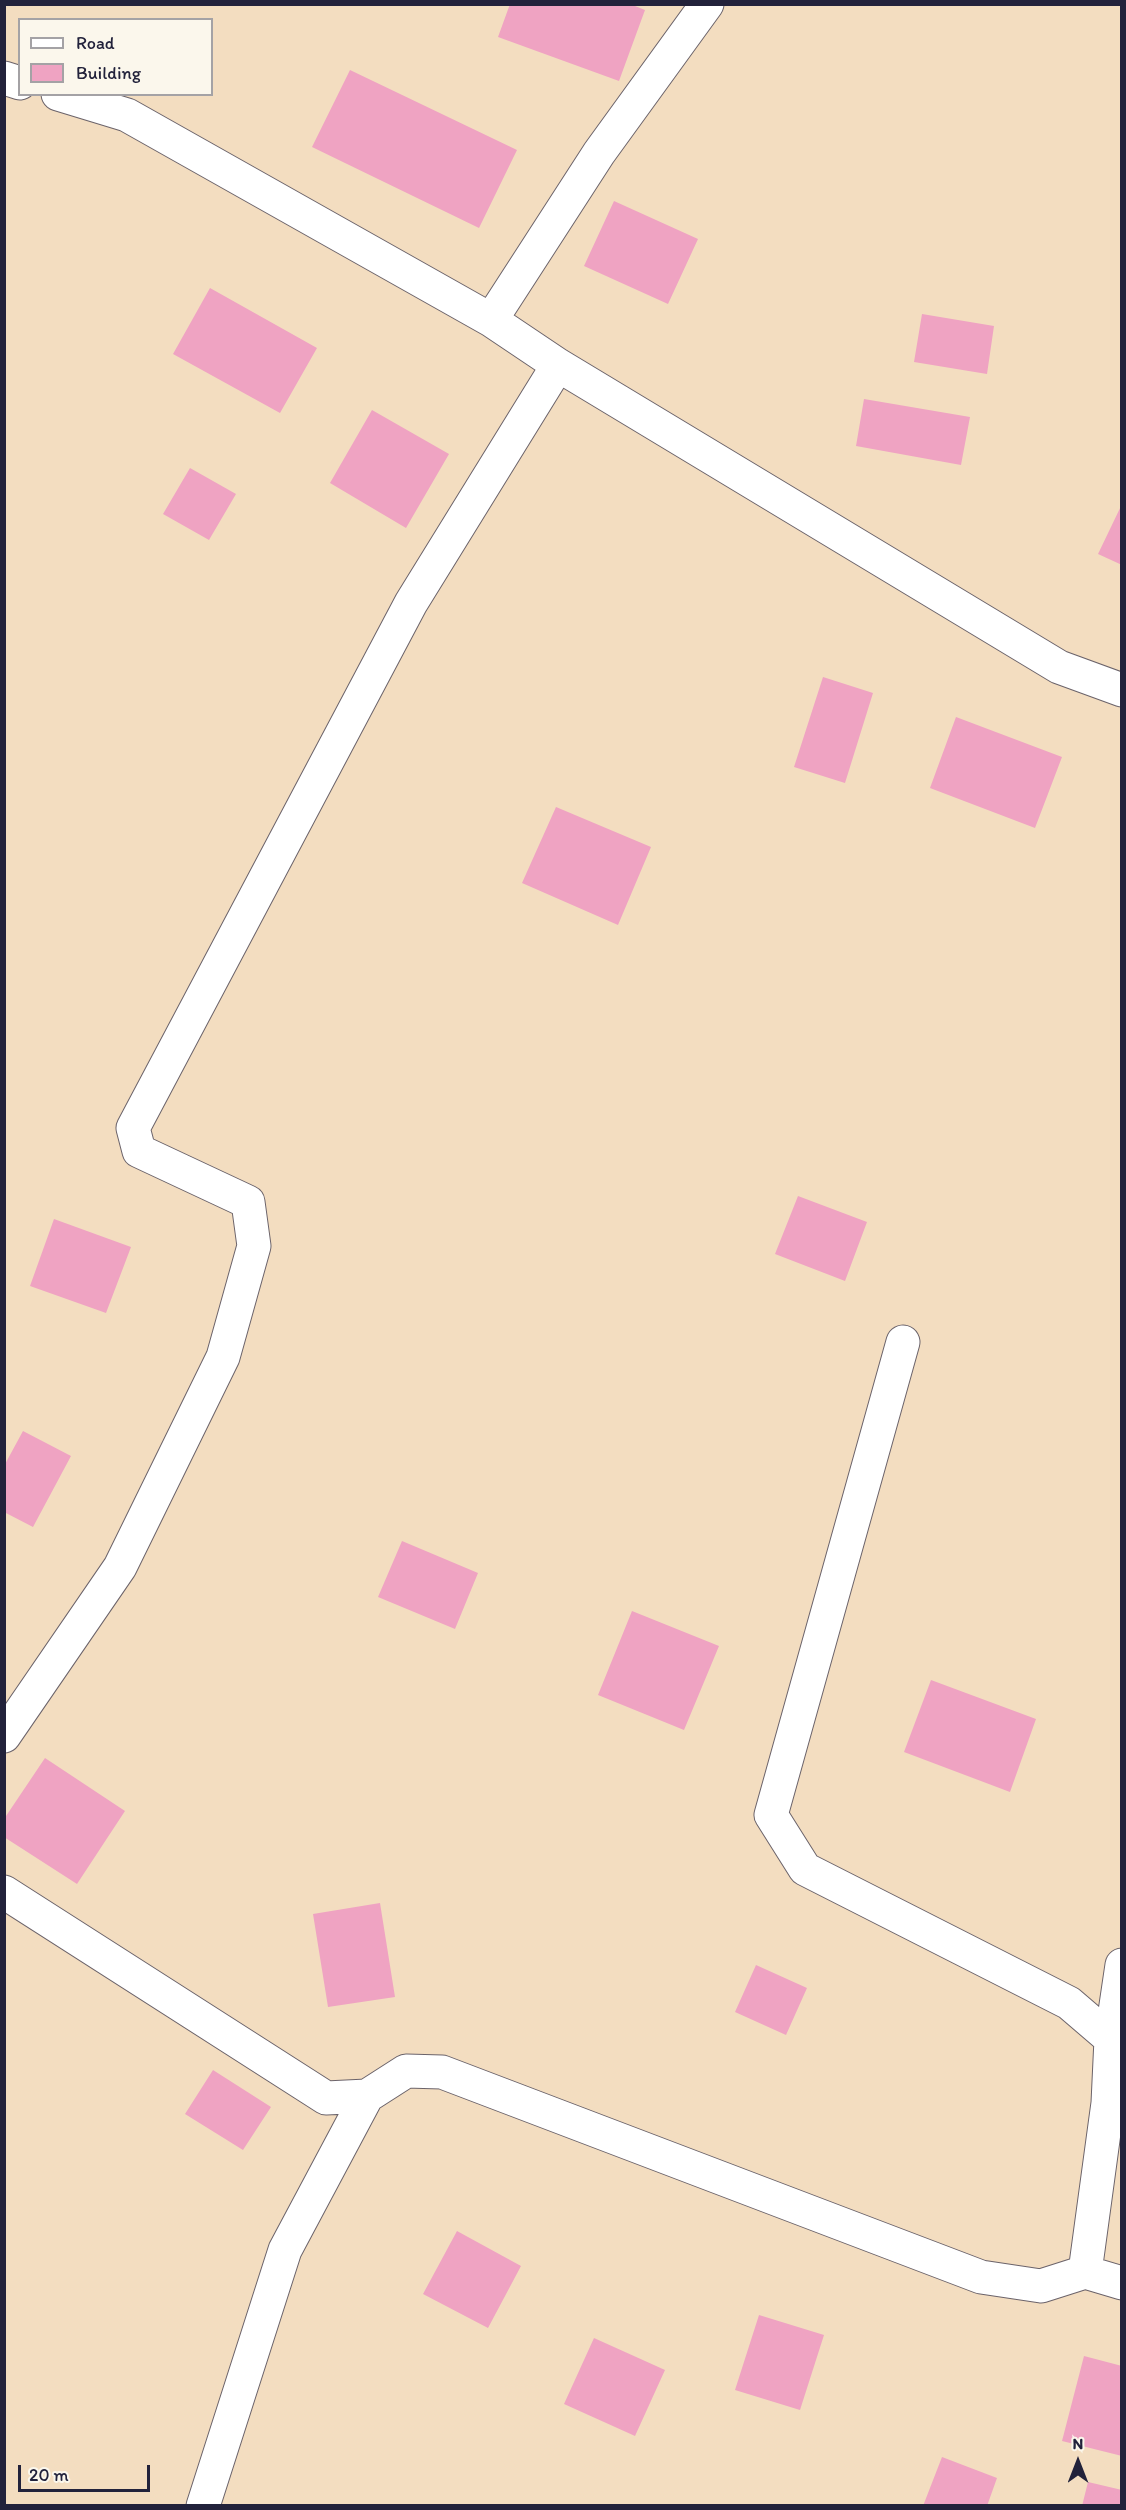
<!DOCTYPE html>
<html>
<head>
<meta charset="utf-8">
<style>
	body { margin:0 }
	#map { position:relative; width:1126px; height:2510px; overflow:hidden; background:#f3ddc0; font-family:Itim,sans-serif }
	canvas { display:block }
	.frame { position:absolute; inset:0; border:6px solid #22223b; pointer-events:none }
	.legend { position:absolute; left:18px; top:18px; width:195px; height:78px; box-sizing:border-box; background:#fbf7ec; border:2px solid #a4a2a5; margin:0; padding:8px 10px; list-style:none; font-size:18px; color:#22223b }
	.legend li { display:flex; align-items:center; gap:12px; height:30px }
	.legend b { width:30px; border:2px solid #a4a2a5 }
	.north { position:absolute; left:1048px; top:2432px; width:60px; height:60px; -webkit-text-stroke:4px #fbf7ec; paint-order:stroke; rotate:0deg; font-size:16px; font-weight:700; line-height:24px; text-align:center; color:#22223b }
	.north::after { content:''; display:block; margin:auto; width:21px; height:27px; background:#22223b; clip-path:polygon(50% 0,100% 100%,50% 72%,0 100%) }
	.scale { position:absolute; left:18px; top:2465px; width:132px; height:27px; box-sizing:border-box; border:3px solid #22223b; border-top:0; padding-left:8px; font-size:18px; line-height:21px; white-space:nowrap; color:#22223b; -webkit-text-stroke:4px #fbf7ec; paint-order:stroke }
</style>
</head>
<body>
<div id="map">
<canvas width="1126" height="2510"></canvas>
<div class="frame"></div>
<ul class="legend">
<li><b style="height:8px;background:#fff"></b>Road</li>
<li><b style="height:16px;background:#efa3c2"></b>Building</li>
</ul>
<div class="north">N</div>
<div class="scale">20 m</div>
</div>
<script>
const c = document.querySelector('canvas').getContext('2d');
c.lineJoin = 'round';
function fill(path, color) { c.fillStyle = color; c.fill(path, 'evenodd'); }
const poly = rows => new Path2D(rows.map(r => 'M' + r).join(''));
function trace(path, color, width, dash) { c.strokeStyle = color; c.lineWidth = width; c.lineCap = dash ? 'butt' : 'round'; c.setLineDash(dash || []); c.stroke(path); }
const building = poly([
	[510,4,630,4,645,10,619,81,498,37],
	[350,70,517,150,479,228,312,147],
	[614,201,698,239,668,304,584,266],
	[210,288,317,348,280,413,173,354],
	[922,314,994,326,987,374,914,362],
	[864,399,970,417,961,465,856,446],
	[372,410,449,454,406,528,330,483],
	[190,468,236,494,209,540,163,514],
	[1122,504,1122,565,1098,554],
	[823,677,873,693,845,783,794,767],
	[956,717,1062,757,1035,828,930,788],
	[556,807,651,847,618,925,522,883],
	[798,1196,867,1222,845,1281,775,1254],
	[54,1219,131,1247,106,1313,30,1286],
	[23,1431,71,1456,33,1527,4,1512,4,1466],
	[402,1541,478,1573,455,1629,378,1597],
	[632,1611,719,1646,684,1730,598,1695],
	[931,1680,1036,1719,1010,1792,904,1752],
	[45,1758,125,1811,77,1884,4,1837,4,1819],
	[380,1903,395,1997,328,2007,313,1914],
	[756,1965,807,1988,786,2035,735,2012],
	[213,2070,271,2107,243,2150,185,2114],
	[457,2231,521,2266,488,2328,423,2294],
	[759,2315,824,2335,800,2410,735,2390],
	[594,2338,665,2370,635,2436,564,2404],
	[1084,2356,1122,2366,1122,2456,1062,2441],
	[942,2457,997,2478,987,2506,923,2506],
	[1088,2482,1122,2490,1122,2506,1082,2506]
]);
const minor = poly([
	[4,78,20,83],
	[58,94,127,115,491,320,558,365,1059,667,1122,690],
	[491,320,599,153,707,4],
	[903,1342,771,1815,805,1869,1069,2003,1111,2039],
	[4,1736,120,1567,223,1357,254,1246,248,1202,139,1151,133,1128,411,603,558,365],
	[4,1892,326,2098,367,2096,406,2071,442,2072,981,2277,1041,2286,1085,2272,1122,2283],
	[1085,2272,1108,2103,1111,2039,1122,1965],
	[203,2506,285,2250,367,2096]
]);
fill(building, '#efa3c2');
trace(minor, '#6b636a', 35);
trace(minor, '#fff', 33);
</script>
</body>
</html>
